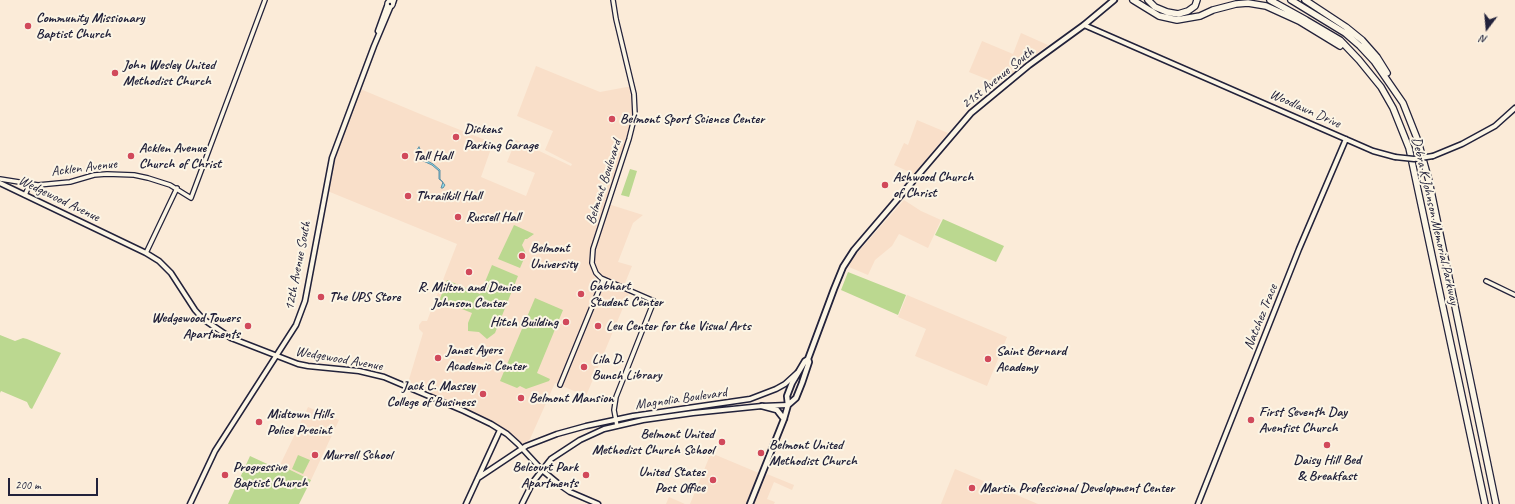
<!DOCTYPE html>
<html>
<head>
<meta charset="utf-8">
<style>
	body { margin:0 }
	#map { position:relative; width:1515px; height:504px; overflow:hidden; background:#fbebd8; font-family:Caveat,sans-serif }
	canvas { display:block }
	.north { position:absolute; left:1467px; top:8px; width:40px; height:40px; -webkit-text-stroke:3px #fcf5e5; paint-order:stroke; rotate:196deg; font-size:11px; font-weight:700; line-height:16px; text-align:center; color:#22223b }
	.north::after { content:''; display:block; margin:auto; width:14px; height:18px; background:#22223b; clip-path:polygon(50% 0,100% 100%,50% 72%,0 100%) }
	.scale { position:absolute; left:8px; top:478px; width:90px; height:18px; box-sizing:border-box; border:2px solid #22223b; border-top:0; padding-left:5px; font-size:12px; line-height:14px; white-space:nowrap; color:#22223b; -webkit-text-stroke:3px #fcf5e5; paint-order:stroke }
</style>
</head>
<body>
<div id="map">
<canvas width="1515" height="504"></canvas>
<div class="north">N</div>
<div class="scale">200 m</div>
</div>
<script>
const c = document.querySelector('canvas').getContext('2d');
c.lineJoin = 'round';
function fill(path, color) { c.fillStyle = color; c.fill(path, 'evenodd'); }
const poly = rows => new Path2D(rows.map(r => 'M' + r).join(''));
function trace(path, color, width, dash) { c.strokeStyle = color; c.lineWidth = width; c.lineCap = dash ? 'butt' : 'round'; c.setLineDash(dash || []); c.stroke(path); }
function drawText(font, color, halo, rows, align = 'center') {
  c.font = font + ' Caveat,sans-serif'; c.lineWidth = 4; c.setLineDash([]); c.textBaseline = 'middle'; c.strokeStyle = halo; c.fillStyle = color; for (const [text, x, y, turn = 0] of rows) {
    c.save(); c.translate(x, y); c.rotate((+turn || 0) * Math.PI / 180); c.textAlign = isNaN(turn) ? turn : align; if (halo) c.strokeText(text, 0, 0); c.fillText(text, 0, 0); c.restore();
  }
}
const built = poly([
	[1021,33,1048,45,999,84,969,72,982,41,1013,54],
	[536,66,600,92,632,86,635,113,608,204,643,215,633,223,618,262,632,266,623,288,630,291,586,396,555,383,530,439,521,447,491,424,407,386,423,333,419,329,419,325,422,321,427,321,457,244,325,190,329,169,358,88,425,116,493,143,481,177,526,196,535,173,507,162,516,140,571,166,572,164,545,150,553,131,517,116],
	[917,120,948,133,914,174,894,165,904,143,908,145],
	[904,200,921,211,941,220,928,248,899,234,892,246,875,260,868,275,849,267,851,260],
	[907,295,1007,337,987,386,915,356,926,329,898,317],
	[308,407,339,420,311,480,280,465],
	[711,453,766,476,767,474,794,485,792,490,774,482,767,499,775,502,774,504,690,504],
	[955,469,1038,504,941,504],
	[669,497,685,504,666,504]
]);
const green = poly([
	[630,169,637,171,629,197,621,195],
	[943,219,1004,246,996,262,935,235],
	[514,225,534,234,527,239,525,239,522,245,526,254,520,268,498,259],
	[492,265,518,276,495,333,487,339,479,332,468,331,468,323,472,313,444,302,441,302,440,305,438,304,447,280,480,294],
	[848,272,906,295,898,315,841,290],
	[535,298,563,310,537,373,550,379,549,381,526,389,520,386,517,388,500,381],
	[0,335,15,341,23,338,27,339,61,353,32,409,30,408,27,402,1,391,0,393],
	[298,455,310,460,303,474,292,469],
	[250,456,278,469,280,465,311,480,299,504,228,504]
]);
const water = poly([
	[419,147,420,149,417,151,422,158,433,164,440,170,440,179,445,185,443,188,441,188,443,182,439,179,439,171,432,165,421,160,416,151,419,147]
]);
const tertiary = poly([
	[613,0,616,19,634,94,635,115,629,139,593,249,592,263,596,273,601,278,654,301,616,397,614,410,617,426],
	'387 4a3 3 0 1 1 6 0a3 3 0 1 1-6 0Z',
	[0,179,38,185,70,182,94,175,107,174,134,175,148,178,170,185,191,198,265,0],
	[25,195,28,188,34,185],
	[146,253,177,188],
	[1486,281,1515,295],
	[560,385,603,280]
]);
const secondary = poly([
	[393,3,394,0],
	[1084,25,1373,151,1395,157],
	[378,31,387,6],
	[1433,156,1462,144,1495,126,1515,108],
	[0,183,146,253,159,261,171,273,195,310,203,319,231,338,298,364,308,366,359,371,384,377,464,411,491,424,507,434,518,444,542,470,560,485,570,492,598,504],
	[478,478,526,446,557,434,586,426,633,416,750,399,776,389,785,384,797,373],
	[190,504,215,451,296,325,305,301,332,158,374,46,390,8],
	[466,504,500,430],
	[522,504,533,482,551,459,580,440,604,429,643,420,693,413,762,406,788,405],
	[1198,504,1299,249,1346,139]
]);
const primary = poly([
	[788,405,796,398,802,383,809,362,808,359,834,289,843,267,854,250,971,113,1029,65,1084,25,1114,0],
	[762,406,777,410,784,419],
	[750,504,784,419,788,405,787,396,792,383,805,361,808,359]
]);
const motorway = poly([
	[1133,0,1159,16,1177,20,1200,16,1213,10,1236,4,1248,3,1266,6,1299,21,1340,46],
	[1148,0,1155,7,1167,12,1178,14,1188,11,1195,6,1197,0],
	[1270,0,1306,20,1340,40,1359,60,1381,87,1393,108,1409,148,1485,504],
	[1291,0,1345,33,1360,46,1374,61,1403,103,1418,141,1429,181,1496,504],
	[1305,0,1346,27,1362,40,1377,57,1387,73]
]);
const secondaryBridge = poly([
	[1395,157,1414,159,1433,156]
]);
const markers = [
	[28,26,4,"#d1495b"],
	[115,73,4,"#d1495b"],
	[612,119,4,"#d1495b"],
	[456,137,4,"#d1495b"],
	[131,156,4,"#d1495b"],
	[405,156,4,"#d1495b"],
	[885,185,4,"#d1495b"],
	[408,196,4,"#d1495b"],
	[458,217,4,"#d1495b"],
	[522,256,4,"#d1495b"],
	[469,272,4,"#d1495b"],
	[581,294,4,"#d1495b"],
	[321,297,4,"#d1495b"],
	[566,322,4,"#d1495b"],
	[248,326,4,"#d1495b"],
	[598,326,4,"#d1495b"],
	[438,358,4,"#d1495b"],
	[988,359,4,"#d1495b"],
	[584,367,4,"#d1495b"],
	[483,394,4,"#d1495b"],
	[521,398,4,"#d1495b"],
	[1251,420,4,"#d1495b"],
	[259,422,4,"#d1495b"],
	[722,442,4,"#d1495b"],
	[1327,445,4,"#d1495b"],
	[761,453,4,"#d1495b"],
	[315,455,4,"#d1495b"],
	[225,475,4,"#d1495b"],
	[586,475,4,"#d1495b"],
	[713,480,4,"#d1495b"],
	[972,488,4,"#d1495b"]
];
const poiNames = [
	["Community Missionary",36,18],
	["Baptist Church",36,34],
	["John Wesley United",123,65],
	["Methodist Church",123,81],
	["Belmont Sport Science Center",620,119],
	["Dickens",464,129],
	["Parking Garage",464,145],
	["Acklen Avenue",139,148],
	["Church of Christ",139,164],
	["Tall Hall",413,156],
	["Ashwood Church",893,177],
	["of Christ",893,193],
	["Thrailkill Hall",416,196],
	["Russell Hall",466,217],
	["Belmont",530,248],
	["University",530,264],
	["Gabhart",589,286],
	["Student Center",589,302],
	["R. Milton and Denice",469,287,"center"],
	["Johnson Center",469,303,"center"],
	["The UPS Store",329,297],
	["Wedgewood Towers",240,318,"right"],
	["Apartments",240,334,"right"],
	["Hitch Building",558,322,"right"],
	["Leu Center for the Visual Arts",606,326],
	["Janet Ayers",446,350],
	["Academic Center",446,366],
	["Saint Bernard",996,351],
	["Academy",996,367],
	["Lila D.",592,359],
	["Bunch Library",592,375],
	["Jack C. Massey",475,386,"right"],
	["College of Business",475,402,"right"],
	["Belmont Mansion",529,398],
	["First Seventh Day",1259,412],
	["Aventist Church",1259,428],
	["Midtown Hills",267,414],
	["Police Precint",267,430],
	["Belmont United",714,434,"right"],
	["Methodist Church School",714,450,"right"],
	["Belmont United",769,445],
	["Methodist Church",769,461],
	["Murrell School",323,455],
	["Daisy Hill Bed",1327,460,"center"],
	["& Breakfast",1327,476,"center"],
	["Progressive",233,467],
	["Baptist Church",233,483],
	["Belcourt Park",578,467,"right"],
	["Apartments",578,483,"right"],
	["United States",705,472,"right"],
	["Post Office",705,488,"right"],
	["Martin Professional Development Center",980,488]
];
const streetNames = [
	["21st Avenue South",998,78,-39],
	["Woodlawn Drive",1305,109,24],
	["Acklen Avenue",84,168,-7],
	["Belmont Boulevard",604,182,-72],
	["Wedgewood Avenue",59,199,26],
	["Debra K Johnson Memorial Parkway",1435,221,77],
	["12th Avenue South",298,266,-79],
	["Natchez Trace",1261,317,-68],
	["Wedgewood Avenue",339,359,10],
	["Magnolia Boulevard",681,399,-8]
];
fill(built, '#f9dfc9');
fill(green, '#bbd890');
fill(water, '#8ad8e9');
trace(water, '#608fa3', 1);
trace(tertiary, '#22223b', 6);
trace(secondary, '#22223b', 7);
trace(primary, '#22223b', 8);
trace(motorway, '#22223b', 8);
trace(tertiary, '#fcf5e5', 3.5);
trace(secondary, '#fcf5e5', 4);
trace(primary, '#fcf5e5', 4.5);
trace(motorway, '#fcf5e5', 5.5);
trace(secondaryBridge, '#22223b', 7, []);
trace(secondaryBridge, '#fcf5e5', 4);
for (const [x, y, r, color] of markers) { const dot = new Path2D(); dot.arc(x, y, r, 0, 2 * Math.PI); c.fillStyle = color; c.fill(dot); trace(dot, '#fcf5e5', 1.5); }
drawText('bold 14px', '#22223b', '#fcf5e5', poiNames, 'left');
drawText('14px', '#22223b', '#fcf5e5', streetNames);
</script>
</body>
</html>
